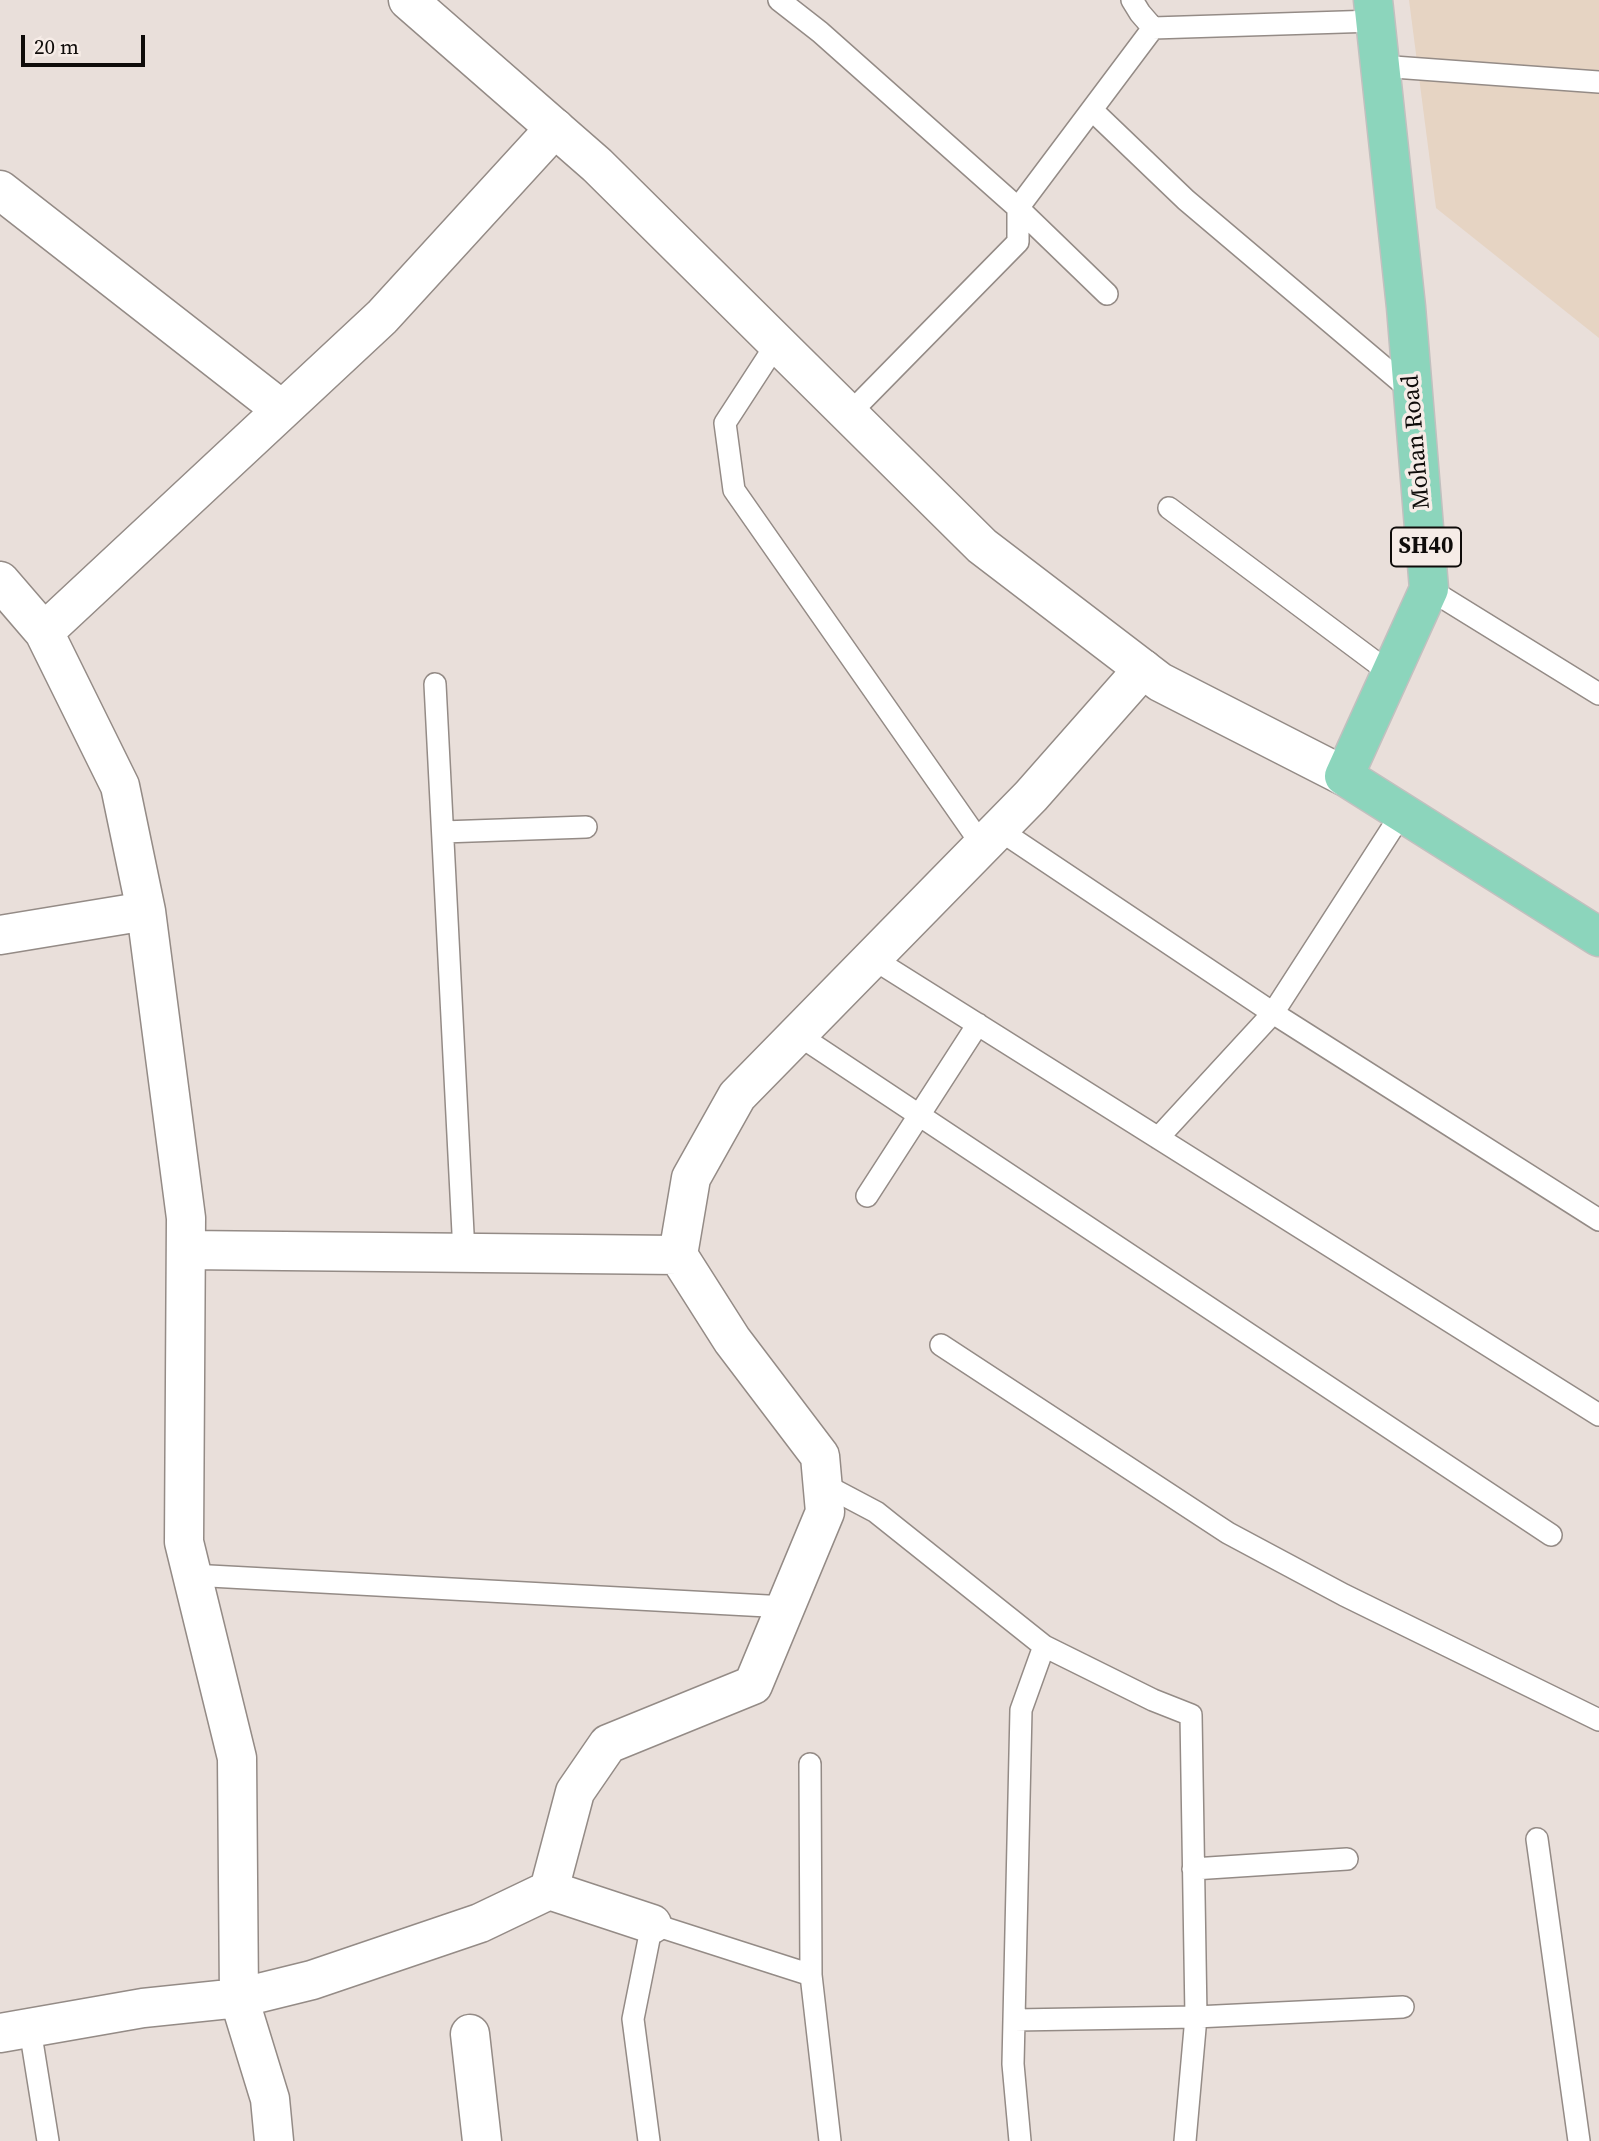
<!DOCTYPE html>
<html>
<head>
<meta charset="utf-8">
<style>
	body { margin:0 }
	#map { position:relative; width:1599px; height:2141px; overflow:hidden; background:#e9dfda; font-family:"Source Serif 4",serif }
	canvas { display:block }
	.scale { position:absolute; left:21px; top:35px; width:124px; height:32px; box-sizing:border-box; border:4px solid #0f0c0a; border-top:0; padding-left:9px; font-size:21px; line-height:24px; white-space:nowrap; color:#0f0c0a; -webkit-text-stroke:5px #f6ece7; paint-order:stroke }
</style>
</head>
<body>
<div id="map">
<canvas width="1599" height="2141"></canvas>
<div class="scale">20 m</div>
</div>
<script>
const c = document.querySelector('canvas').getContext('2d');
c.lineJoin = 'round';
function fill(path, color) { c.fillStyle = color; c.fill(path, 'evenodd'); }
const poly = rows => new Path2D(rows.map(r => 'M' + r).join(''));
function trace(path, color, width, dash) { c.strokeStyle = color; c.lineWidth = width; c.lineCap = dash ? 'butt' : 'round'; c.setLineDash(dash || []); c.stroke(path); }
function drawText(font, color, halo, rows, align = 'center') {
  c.font = font + ' "Source Serif 4",serif'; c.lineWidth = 7; c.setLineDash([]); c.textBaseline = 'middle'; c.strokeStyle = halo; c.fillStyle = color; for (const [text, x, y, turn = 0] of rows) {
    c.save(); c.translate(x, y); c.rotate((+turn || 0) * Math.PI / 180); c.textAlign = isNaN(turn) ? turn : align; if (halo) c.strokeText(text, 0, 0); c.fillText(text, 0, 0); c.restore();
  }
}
const industrial = poly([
	[1409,0,1599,0,1599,338,1436,208]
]);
const lane = poly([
	[779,0,820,32,1018,208,1107,294],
	[1132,0,1140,13,1153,28],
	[1380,66,1599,82],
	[1092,110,1186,200,1413,392],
	[777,343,725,423,734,490,982,845],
	[849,414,1018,242,1018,208,1153,28,1375,21],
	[1169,508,1390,673],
	[1429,589,1599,694],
	[435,684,464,1253],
	[998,829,1273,1013,1599,1220],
	[443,832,586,827],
	[872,958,1599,1415],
	[797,1034,1551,1535],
	[1158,1138,1273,1013,1402,813],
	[867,1196,978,1024],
	[941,1345,1228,1533,1344,1595,1599,1720],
	[823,1484,876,1512,1044,1646,1153,1700,1191,1715,1196,2017,1185,2141],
	[191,1575,786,1607],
	[810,1764,811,1975,830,2141],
	[1537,1839,1579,2141],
	[1193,1869,1347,1859],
	[1015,2020,1196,2017,1403,2007],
	[30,2029,48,2141],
	[649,2141,633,2019,652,1924,811,1975],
	[1020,2141,1013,2064,1021,1710,1044,1646]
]);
const street = poly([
	[0,190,282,410],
	[0,581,44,632,120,786,146,911],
	[44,632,382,317,555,128],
	[0,935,146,911,186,1218,184,1542,237,1758,239,1998,270,2099,274,2141],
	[186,1250,678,1255],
	[549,1890,652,1924],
	[0,2033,143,2008,239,1998,312,1980,480,1923,549,1890,575,1792,608,1744,753,1685,825,1512,820,1456,732,1340,678,1255,691,1178,737,1096,1031,796,1143,669],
	[470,2034,482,2141]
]);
const secondary = poly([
	[408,0,597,165,982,546,1160,682,1344,776]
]);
const primary = poly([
	[1373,0,1406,307,1429,589,1344,776,1599,937]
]);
const shields = [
	[1426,547,70]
];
const shieldNames = [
	["SH40",1426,547]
];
const streetNames = [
	["Mohan Road",1417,442,-95]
];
fill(industrial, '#e6d4c3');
trace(lane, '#948b86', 24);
trace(street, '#948b86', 41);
trace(secondary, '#948b86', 41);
trace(primary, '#c1c0bf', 41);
trace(lane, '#fff', 21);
trace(street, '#fff', 38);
trace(secondary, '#fff', 38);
trace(primary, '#8cd5bc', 38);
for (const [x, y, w] of shields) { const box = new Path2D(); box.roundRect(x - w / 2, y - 19.5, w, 39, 5); c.fillStyle = '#f6ece7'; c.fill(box); trace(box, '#0f0c0a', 2); }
drawText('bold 23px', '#0f0c0a', null, shieldNames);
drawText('24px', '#0f0c0a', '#f6ece7', streetNames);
</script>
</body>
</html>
